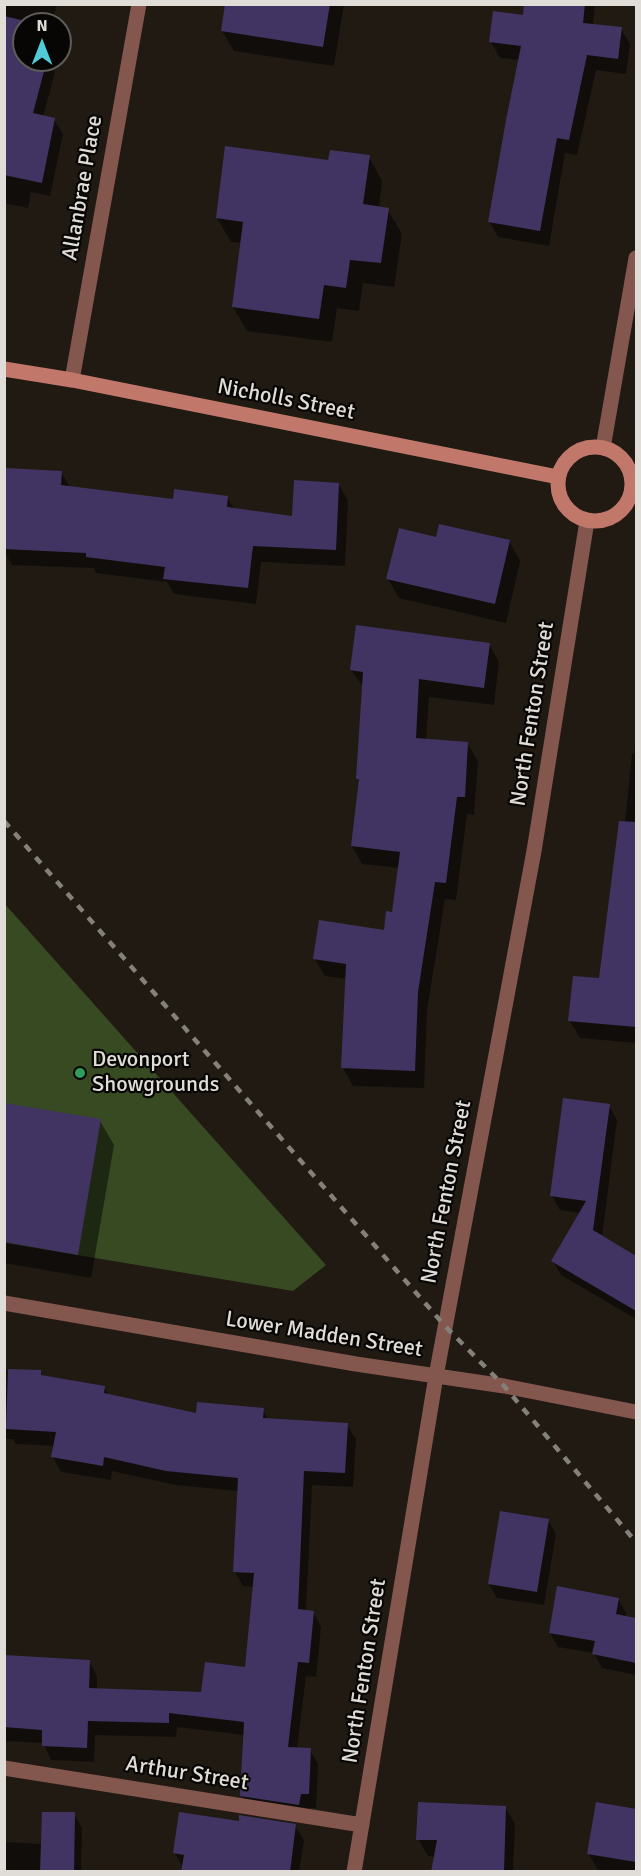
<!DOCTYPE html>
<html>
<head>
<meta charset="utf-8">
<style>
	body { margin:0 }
	#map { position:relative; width:641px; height:1876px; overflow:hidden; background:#201a13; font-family:Signika,sans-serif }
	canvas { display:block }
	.frame { position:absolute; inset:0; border:6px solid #e0ddd8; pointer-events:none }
	.north { position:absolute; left:12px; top:12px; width:60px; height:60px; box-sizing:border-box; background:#080604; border:2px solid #5e5c59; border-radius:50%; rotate:0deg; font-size:16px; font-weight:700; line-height:24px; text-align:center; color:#e0ddd8 }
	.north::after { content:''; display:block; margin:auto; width:21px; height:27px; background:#52cbd8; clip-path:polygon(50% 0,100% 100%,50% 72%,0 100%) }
</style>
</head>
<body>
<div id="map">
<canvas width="641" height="1876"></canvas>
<div class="frame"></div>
<div class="north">N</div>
</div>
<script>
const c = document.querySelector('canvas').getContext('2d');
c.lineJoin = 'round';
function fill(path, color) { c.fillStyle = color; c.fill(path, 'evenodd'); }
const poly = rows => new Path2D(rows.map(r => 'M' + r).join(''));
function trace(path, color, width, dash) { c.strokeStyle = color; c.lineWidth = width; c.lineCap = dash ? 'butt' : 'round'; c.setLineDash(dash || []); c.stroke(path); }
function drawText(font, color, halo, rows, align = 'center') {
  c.font = font + ' Signika,sans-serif'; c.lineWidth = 4.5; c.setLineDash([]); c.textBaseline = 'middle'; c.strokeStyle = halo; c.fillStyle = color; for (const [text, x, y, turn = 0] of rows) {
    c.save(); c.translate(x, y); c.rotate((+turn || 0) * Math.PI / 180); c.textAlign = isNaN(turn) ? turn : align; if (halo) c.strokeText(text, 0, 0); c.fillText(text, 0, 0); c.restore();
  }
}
const green = poly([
	[4,903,326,1265,293,1291,5,1243]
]);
const shadow = poly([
	[4,4,57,4,52,24,24,24,24,60,47,60,55,72,43,117,54,120,63,134,50,196,31,192,28,208,4,203],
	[227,4,344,4,334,66,234,51,222,31],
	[526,4,595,4,593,26,621,29,630,44,626,74,596,70,577,155,565,153,549,246,498,237,489,221,520,60,500,58,491,42,524,17],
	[369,157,382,181,379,208,388,210,402,234,394,287,363,283,359,311,337,308,332,342,247,331,233,307,242,243,231,242,217,218,330,162],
	[4,470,61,472,70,487,174,500,227,497,235,510,294,517,338,484,348,500,345,566,261,562,256,604,174,594,167,582,96,573,94,568,12,565,4,551],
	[438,539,509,541,520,561,506,623,399,598,388,579],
	[489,644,499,662,494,705,429,697,426,740,467,743,478,761,474,815,467,814,456,900,445,899,427,1010,424,1088,353,1086,343,1068,347,979,325,976,314,958,385,932,393,914,399,868,362,864,352,846,360,782,358,778,364,688,351,670],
	[636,735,636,1043,580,1038,570,1021,601,980,620,870,632,754,634,754],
	[4,1104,100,1121,114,1145,91,1278,4,1263],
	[609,1106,617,1120,602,1237,636,1257,636,1319,561,1275,553,1261,581,1213,560,1210,552,1196],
	[4,1370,40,1372,43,1376,104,1387,109,1395,197,1415,263,1410,268,1420,347,1425,356,1439,353,1487,312,1485,306,1612,313,1612,321,1627,316,1677,306,1676,297,1749,310,1750,318,1764,316,1808,309,1808,307,1819,250,1810,242,1795,244,1735,177,1727,176,1737,95,1735,94,1762,51,1760,43,1743,4,1741,4,1657,89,1661,97,1676,97,1690,202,1693,246,1668,254,1587,243,1586,235,1572,238,1491,175,1485,112,1471,111,1480,61,1472,53,1457,55,1446,16,1444,13,1439,4,1439],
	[548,1520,556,1534,544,1605,497,1598,489,1584],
	[618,1599,626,1613,626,1618,636,1620,636,1675,602,1668,594,1653,558,1647,550,1633],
	[597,1804,636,1811,636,1872,598,1870,588,1853],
	[505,1807,515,1824,513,1872,433,1872,435,1857,428,1856,418,1839],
	[74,1814,82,1828,81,1872,4,1872,4,1842,42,1844],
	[295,1826,304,1840,299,1872,183,1872,183,1868,175,1853]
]);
const building = poly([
	[225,4,330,4,323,47,221,31],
	[524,4,585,4,583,23,622,27,618,59,587,55,569,140,557,138,540,231,488,222,506,120,521,46,489,42,493,11,523,15],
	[4,16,38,24,24,24,24,60,47,60,33,113,55,118,42,183,4,175],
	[225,146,328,160,330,150,370,155,363,204,389,208,381,263,350,260,346,288,324,285,319,319,232,307,243,222,216,218],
	[5,468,62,471,61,485,173,499,174,489,228,496,227,507,292,516,294,480,339,483,336,550,253,546,248,588,163,579,165,567,86,557,86,553,4,549],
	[439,524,510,540,495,604,386,579,399,528,436,537],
	[356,625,490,643,484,688,419,679,416,738,468,742,465,797,457,797,446,883,435,882,418,992,415,1071,341,1068,346,964,313,959,319,920,384,930,386,911,392,912,400,852,351,846,359,779,356,779,363,672,350,670],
	[619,821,636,822,636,1027,568,1021,573,976,599,978],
	[563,1098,610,1104,593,1230,636,1256,636,1311,551,1261,586,1201,550,1196],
	[4,1103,101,1119,78,1255,4,1242],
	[8,1369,41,1370,41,1375,105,1386,104,1393,196,1413,197,1402,264,1408,263,1418,348,1423,345,1473,304,1471,298,1609,314,1611,309,1663,298,1662,288,1747,311,1748,309,1794,301,1794,299,1805,240,1796,244,1722,169,1713,169,1723,88,1721,87,1748,42,1746,42,1730,4,1727,4,1655,90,1660,89,1688,201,1692,205,1662,245,1667,254,1573,233,1572,238,1478,166,1471,104,1457,103,1466,51,1457,56,1432,6,1429],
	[500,1511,549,1519,537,1592,488,1584],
	[557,1586,619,1598,616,1614,636,1618,636,1663,592,1654,595,1641,549,1633],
	[418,1802,506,1806,504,1872,431,1872,437,1840,416,1840],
	[596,1802,636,1809,636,1862,587,1854],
	[42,1812,75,1812,74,1872,40,1872],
	[179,1812,239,1821,239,1815,296,1824,290,1872,181,1872,184,1855,173,1853]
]);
const street = poly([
	[72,380,139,4],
	[603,448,636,258],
	[4,1303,356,1364,504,1386,636,1412],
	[4,1768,362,1825],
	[354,1872,436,1376,534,851,587,521]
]);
const secondary = poly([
	[4,369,72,380,558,477],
	'558 484a37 37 0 1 1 74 0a37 37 0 1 1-74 0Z'
]);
const rail = poly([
	[4,821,445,1326,504,1386,636,1542]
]);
const markers = [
	[80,1073,6,"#2e9e5b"]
];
const streetNames = [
	["Allanbrae Place",83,188,-80],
	["Nicholls Street",286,400,11],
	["North Fenton Street",533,714,-81],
	["North Fenton Street",447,1192,-79],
	["Lower Madden Street",324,1335,9],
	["North Fenton Street",365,1671,-81],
	["Arthur Street",187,1774,9]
];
const poiNames = [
	["Devonport",92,1060],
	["Showgrounds",92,1085]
];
fill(green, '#374a22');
fill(shadow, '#0007');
fill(building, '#413462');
trace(street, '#84574e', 15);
trace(secondary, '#c1786b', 15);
trace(rail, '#84807a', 4.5, [8, 8]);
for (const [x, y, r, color] of markers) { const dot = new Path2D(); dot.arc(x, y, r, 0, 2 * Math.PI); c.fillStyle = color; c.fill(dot); trace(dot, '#080604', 2); }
drawText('22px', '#e0ddd8', '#080604', streetNames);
drawText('22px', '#e0ddd8', '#080604', poiNames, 'left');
</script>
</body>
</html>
